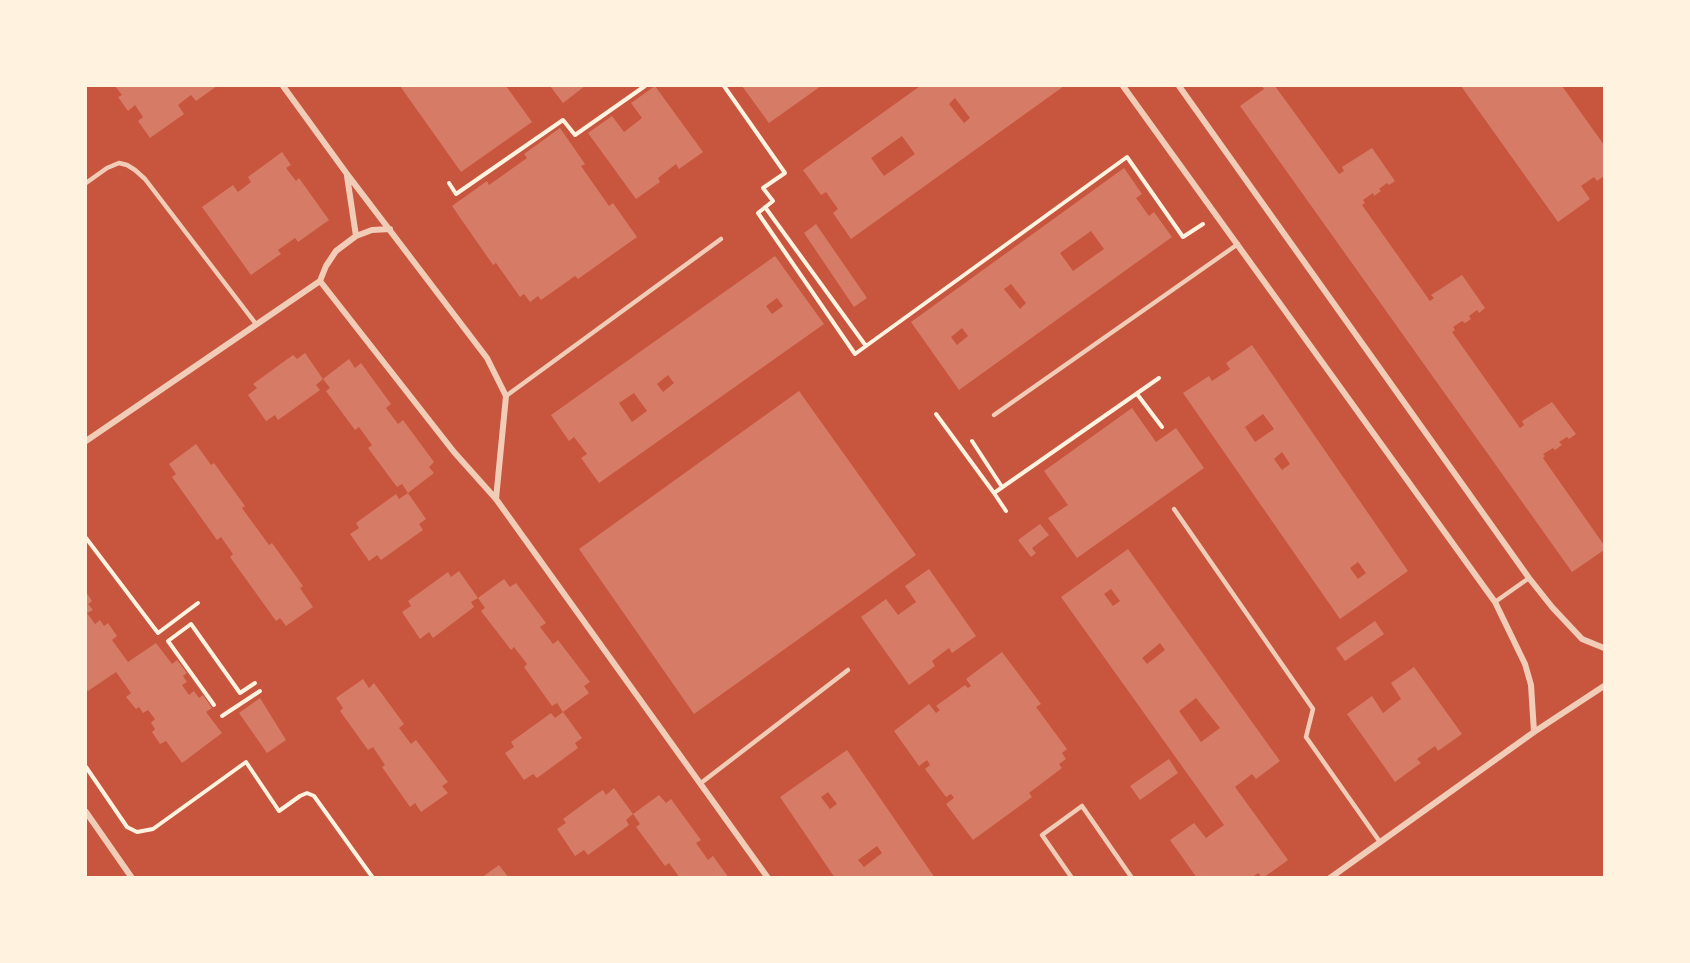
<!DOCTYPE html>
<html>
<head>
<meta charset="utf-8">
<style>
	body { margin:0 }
	#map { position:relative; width:1690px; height:963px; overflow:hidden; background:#c8553d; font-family:Commissioner,sans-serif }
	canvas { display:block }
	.frame { position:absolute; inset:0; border:87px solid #fff3e0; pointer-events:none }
</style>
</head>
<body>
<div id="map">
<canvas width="1690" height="963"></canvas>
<div class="frame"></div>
</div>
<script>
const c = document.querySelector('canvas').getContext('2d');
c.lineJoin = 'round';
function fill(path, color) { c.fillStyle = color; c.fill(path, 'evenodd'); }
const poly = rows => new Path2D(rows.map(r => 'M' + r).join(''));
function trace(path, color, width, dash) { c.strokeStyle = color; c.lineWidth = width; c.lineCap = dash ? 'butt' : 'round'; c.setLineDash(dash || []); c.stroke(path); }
const building = poly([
	[115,86,217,86,196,101,191,95,178,105,184,114,150,138,138,121,143,117,135,105,128,111,118,97,122,95],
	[400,86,506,86,532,122,461,172],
	[550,86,585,86,563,103],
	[655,86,703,152,679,169,676,164,658,178,660,182,636,199,588,133,612,116,624,132,642,118,631,103],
	[742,86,821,86,769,123],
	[920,86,1064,86,851,239,833,213,838,209,826,192,821,195,803,170],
	[955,98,970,118,964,123,949,104],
	[902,136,915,154,884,176,871,158],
	[1262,86,1275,86,1339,174,1344,171,1342,167,1372,148,1395,181,1389,185,1387,183,1379,189,1381,191,1374,196,1373,193,1363,200,1365,203,1362,205,1430,301,1434,298,1431,295,1462,275,1485,308,1479,313,1477,310,1469,316,1471,319,1465,323,1462,321,1453,327,1455,330,1452,332,1520,428,1524,425,1522,421,1552,402,1576,434,1569,439,1567,437,1559,442,1562,445,1555,450,1553,448,1543,454,1545,456,1543,458,1604,545,1604,550,1572,572,1240,106,1264,89],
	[1461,86,1562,86,1604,145,1604,176,1597,181,1594,177,1581,186,1590,199,1558,222],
	[560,128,585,164,581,166,609,206,613,203,637,237,578,279,575,276,541,300,538,296,530,302,524,294,520,297,496,263,493,265,452,206,487,181,489,185,527,158,524,154],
	[282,152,291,165,286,168,296,181,299,178,329,220,298,242,295,238,278,250,281,254,251,275,202,207,233,185,238,192,251,182,248,177],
	[1124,168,1142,194,1136,198,1149,216,1154,212,1172,237,959,390,911,322],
	[1091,231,1104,249,1073,271,1060,253],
	[1011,284,1026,303,1020,309,1004,289],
	[962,328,968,336,957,345,951,337],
	[816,224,867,298,854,307,804,233],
	[775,256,824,324,599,483,581,458,587,454,574,437,569,441,551,415],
	[777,298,783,306,772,314,766,306],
	[668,375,674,383,663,392,657,384],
	[634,393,647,411,632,422,619,403],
	[1252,345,1408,571,1340,619,1183,393,1209,376,1212,381,1230,369,1226,363],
	[1263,414,1274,429,1255,442,1245,427],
	[1282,452,1290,464,1282,470,1274,459],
	[1358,562,1366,573,1358,579,1350,568],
	[305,353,323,379,316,385,320,390,278,420,275,415,266,421,248,395,257,388,253,384,293,355,297,359],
	[349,359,355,368,361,363,391,404,386,408,398,424,403,420,434,462,429,467,434,473,408,493,402,484,397,487,368,448,372,445,359,427,355,430,326,391,330,388,323,379],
	[799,391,916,555,694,714,579,549],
	[1132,408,1156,442,1176,428,1204,468,1077,558,1048,518,1068,505,1044,471],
	[196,444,211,465,214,463,245,506,242,508,269,545,272,543,303,586,300,588,313,607,286,626,280,618,276,621,230,557,233,554,221,537,217,540,172,477,176,474,169,464],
	[408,493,426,519,419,524,423,530,381,560,377,555,369,561,350,534,359,528,356,523,396,494,399,499],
	[1040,524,1049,535,1032,548,1036,553,1031,557,1018,540],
	[1128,549,1280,761,1256,779,1252,774,1235,787,1288,860,1263,878,1258,873,1251,878,1197,878,1170,840,1194,823,1206,838,1224,825,1061,597],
	[1111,589,1120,601,1113,606,1104,594],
	[1160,643,1165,650,1147,664,1142,658],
	[1196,698,1220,728,1201,742,1179,711],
	[929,569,976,636,952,653,949,648,932,661,935,666,909,685,861,617,886,599,898,615,916,602,905,586],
	[459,571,478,598,504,579,510,587,516,583,546,623,540,627,553,644,558,640,590,682,584,686,589,693,563,712,557,703,552,706,524,667,527,664,514,647,511,650,481,611,485,608,478,598,471,602,474,607,433,638,429,632,420,639,402,612,411,606,408,601,448,572,451,577],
	[86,592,92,601,88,604,93,610,87,613,95,624,100,620,104,626,108,623,117,636,112,640,128,662,156,643,172,664,177,660,187,673,183,676,187,682,182,685,189,695,194,691,199,698,203,695,212,708,206,712,222,733,182,763,166,741,160,744,152,732,155,729,151,723,155,719,148,710,143,713,139,707,136,709,126,697,131,693,116,672,88,691,86,688],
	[1375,621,1384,634,1345,661,1336,648],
	[1002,652,1041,704,1036,707,1067,749,1062,753,1066,759,1059,764,1062,768,1029,793,1032,797,973,840,946,804,954,798,951,794,946,797,925,769,930,765,927,760,919,766,894,731,929,704,936,713,940,710,936,706,965,685,968,688,971,686,966,679],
	[1414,667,1462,734,1438,751,1435,746,1417,759,1421,763,1395,782,1347,714,1372,696,1383,713,1401,699,1391,683],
	[363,679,369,688,374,683,404,724,399,728,411,744,416,740,448,782,442,786,448,793,421,812,415,803,410,807,382,767,385,765,373,747,368,750,340,711,343,708,336,698],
	[260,698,286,740,267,753,239,713],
	[563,712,582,738,575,743,578,748,537,778,533,774,524,780,505,753,514,747,511,742,551,713,555,718],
	[847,750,935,878,835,878,780,797],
	[828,792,837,804,830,809,821,797],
	[877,846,882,853,864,867,858,860],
	[1169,759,1178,773,1140,800,1130,786],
	[614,788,633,814,659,795,666,803,671,799,701,840,696,843,708,860,713,856,729,878,680,878,669,863,665,866,636,827,640,824,633,814,626,820,629,825,588,855,584,850,575,856,557,829,566,823,563,819,598,793,603,790,606,795],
	[499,865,509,878,481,878]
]);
const path = poly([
	[724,86,785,173,763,188,773,201,758,213,855,354,866,346],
	[449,183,456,194,563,120,575,135,645,86],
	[765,207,866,346,1127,157,1183,237,1203,224],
	[1137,394,1162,427],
	[936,414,994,493],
	[972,441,1002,487],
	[1006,511,994,493,1159,378],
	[86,538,158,633,198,603],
	[214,705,168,641,191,624,240,693,255,683],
	[222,716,260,691],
	[86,767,127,827,137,832,153,829,246,762,279,811,300,796,307,793,314,796,373,878]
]);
const service = poly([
	[86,183,107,168,119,163,127,165,135,170,145,179,256,324],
	[506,396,721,239],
	[994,415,1238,244],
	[1174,509,1313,709,1306,737,1380,842],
	[1495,602,1529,578],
	[701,783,848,670],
	[1072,878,1042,835,1082,806,1132,878]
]);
const minor = poly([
	[283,86,347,174,487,358,506,396,496,499],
	[1123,86,1495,602,1525,664,1531,685,1534,732],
	[1179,86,1529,578,1552,607,1582,639,1604,648],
	[356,236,372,230,390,229],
	[320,281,454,452,496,499,768,878],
	[320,281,326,266,336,251,356,236,347,176],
	[86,441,320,281],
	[86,812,132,878],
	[1330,878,1534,732,1604,686]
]);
fill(building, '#d67c66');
trace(path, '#fff3e0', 4);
trace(service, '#f1ccb7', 4.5);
trace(minor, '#f1ccb7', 6);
</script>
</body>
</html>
